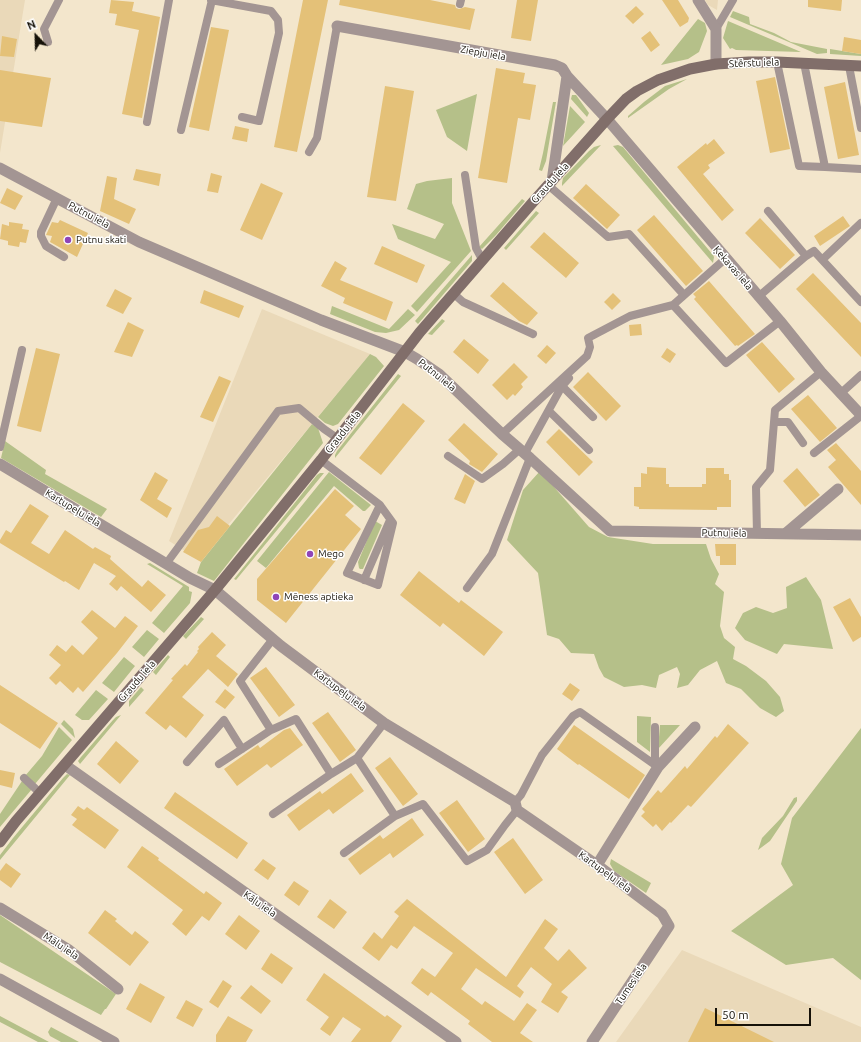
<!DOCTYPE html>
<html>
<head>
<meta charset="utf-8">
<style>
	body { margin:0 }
	#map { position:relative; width:861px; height:1042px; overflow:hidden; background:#f3e6cc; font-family:Ubuntu,sans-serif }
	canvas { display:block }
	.north { position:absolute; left:16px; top:16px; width:40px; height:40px; -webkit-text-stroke:3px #fff; paint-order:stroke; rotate:337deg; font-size:11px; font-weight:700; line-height:16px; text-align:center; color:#161209 }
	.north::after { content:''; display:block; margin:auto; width:14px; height:18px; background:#161209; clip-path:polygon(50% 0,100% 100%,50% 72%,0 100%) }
	.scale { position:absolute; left:715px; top:1008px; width:96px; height:18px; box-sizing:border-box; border:2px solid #161209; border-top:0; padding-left:5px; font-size:12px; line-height:14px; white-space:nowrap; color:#161209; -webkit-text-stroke:3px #fff; paint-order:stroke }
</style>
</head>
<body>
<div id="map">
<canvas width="861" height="1042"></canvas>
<div class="north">N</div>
<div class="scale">50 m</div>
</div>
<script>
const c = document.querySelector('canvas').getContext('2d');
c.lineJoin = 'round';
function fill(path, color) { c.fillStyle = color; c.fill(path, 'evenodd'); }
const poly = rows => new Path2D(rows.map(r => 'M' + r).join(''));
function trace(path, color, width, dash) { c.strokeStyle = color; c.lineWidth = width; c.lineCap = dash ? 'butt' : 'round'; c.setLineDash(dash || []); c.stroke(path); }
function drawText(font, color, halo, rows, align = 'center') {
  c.font = font + ' Ubuntu,sans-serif'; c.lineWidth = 3; c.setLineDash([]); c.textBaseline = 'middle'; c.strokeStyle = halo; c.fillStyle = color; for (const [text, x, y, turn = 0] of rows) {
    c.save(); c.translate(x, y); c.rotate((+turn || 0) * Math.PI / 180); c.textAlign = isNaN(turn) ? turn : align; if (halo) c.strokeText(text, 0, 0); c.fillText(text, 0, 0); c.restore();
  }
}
const built = poly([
	[0,0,25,0,0,153],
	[705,0,718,0,717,10,708,5],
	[262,309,370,354,199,560,169,541],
	[682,950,861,1027,861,1042,616,1042]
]);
const green = poly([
	[733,11,749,17,750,24,774,33,791,42,827,49,827,53,817,54,730,17],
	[698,19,705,23,707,31,699,52,688,59,661,65],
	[728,21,801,52,736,50,732,48,730,49,723,38],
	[830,49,861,54,861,56,830,54],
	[687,79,669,89,628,118,628,116,644,102,665,86],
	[477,94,467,151,447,137,436,110],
	[572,95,576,95,589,113,587,117,571,99],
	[553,102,556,102,546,161,542,171,539,170,543,153],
	[570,106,585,122,563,146],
	[601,145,562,186,562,183,563,178,589,151,594,147],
	[618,145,623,147,713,255,714,257,713,263,613,146],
	[452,178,452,203,471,251,417,312,411,306,451,262,398,239,392,224,435,239,444,224,407,209,416,184,427,181],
	[522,199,525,201,496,235,482,249,479,247],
	[536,211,539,213,506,250,504,248],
	[472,255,472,261,418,324,415,321],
	[332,306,389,329,408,309,415,315,399,330,386,333,375,332,330,314],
	[442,319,445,321,432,335,428,334],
	[370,354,376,357,384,366,338,424,333,426,325,423,318,417],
	[398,374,401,376,335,458,335,455,337,451],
	[312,424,318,428,323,443,214,581,197,573,201,562],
	[5,441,46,470,45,474,107,509,101,517,1,458],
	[540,471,589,527,608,537,653,544,706,544,711,559,719,574,715,584,724,592,720,626,724,638,735,647,733,659,746,666,766,681,780,697,784,711,776,717,760,708,741,689,726,683,717,661,700,670,688,685,677,688,680,674,677,667,659,675,656,688,642,685,624,687,604,677,599,668,594,654,571,653,559,639,547,635,538,573,507,540,523,490],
	[329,472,371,505,365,511,363,511,334,486,266,568,257,561],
	[320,473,324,473,236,580,234,579,317,475],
	[375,521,382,525,363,569,360,569,359,568,358,562],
	[150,563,189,587,189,591,192,592,190,603,164,633,152,623,183,586,147,564],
	[806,577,821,600,833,649,784,644,777,654,745,640,735,628,743,613,756,607,773,613,787,608,786,587],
	[201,617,204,619,186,639,183,636],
	[147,630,159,639,144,657,132,647],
	[168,655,170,657,156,675,153,672],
	[124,657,135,666,114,692,102,683],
	[141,687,144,690,129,707,129,701],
	[96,690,108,699,89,720,82,720,75,715],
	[121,715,80,764,78,761,81,757,113,720,116,717],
	[637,716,651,717,650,752,637,742],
	[64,720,73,729,75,738,61,724],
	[660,725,680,725,658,749],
	[59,727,72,740,35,784,25,776,42,756],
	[861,728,861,980,833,958,786,965,731,931,793,885,781,864,792,818],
	[67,774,70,775,0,860,0,855,13,838,63,778],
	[22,781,32,789,0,827,0,814],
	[797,797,797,801,770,841,758,850,762,838,783,816,794,798],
	[611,859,651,883,646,893,614,871,610,864],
	[0,915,116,994,106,1009,105,1009,101,1015,0,962],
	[0,1016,49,1042,38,1042,0,1022],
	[51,1027,79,1042,61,1042,50,1036,48,1032]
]);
const building = poly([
	[111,0,134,2,132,11,160,17,142,118,122,114,139,30,115,25,117,14,109,13],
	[303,0,328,0,297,152,274,147],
	[340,0,430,0,455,5,456,8,459,9,465,7,475,9,470,30,339,5],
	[517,0,538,0,531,41,511,38],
	[662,0,678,0,689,18,688,22,680,27],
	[808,0,842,0,841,11,808,7],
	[636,6,644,14,633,24,625,16],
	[211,27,229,30,209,131,189,127],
	[650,31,660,45,651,52,641,38],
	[2,36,17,39,14,57,0,56],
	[844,37,861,40,861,54,842,51],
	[496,68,525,73,523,83,536,85,530,120,518,118,507,183,478,178],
	[0,70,51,78,42,127,0,121],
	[775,77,790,149,770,153,756,81],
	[845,82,859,155,838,159,824,87],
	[385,86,414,91,396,201,367,197],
	[235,126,249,129,247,142,232,139],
	[714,139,725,153,708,165,710,168,703,174,734,210,722,221,677,167,706,143,707,145],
	[136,169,161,174,159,186,133,180],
	[211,173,222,176,218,193,207,191],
	[107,176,117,178,114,199,136,209,129,224,100,211],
	[261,183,283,193,262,240,240,230],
	[586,184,620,215,607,229,573,198],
	[7,188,23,196,15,210,0,203],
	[654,215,703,271,686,286,637,230],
	[843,216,850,226,820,246,814,236],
	[760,218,795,255,780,269,745,233],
	[60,220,88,233,77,257,50,242,52,236,46,235,52,222,58,223],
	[9,222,23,224,22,229,29,230,26,243,20,242,19,247,8,245,8,241,0,239,2,224,9,226],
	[544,232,579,263,566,278,530,247],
	[382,246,425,265,417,283,374,264],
	[335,261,347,268,340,280,393,302,386,321,343,303,345,298,321,286],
	[813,273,861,323,861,357,796,289],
	[709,281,755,334,738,346,737,345,735,346,694,299,696,297,693,294],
	[503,282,538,313,527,325,519,321,490,296],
	[115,289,132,298,123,314,106,306],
	[204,290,244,306,239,318,200,303],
	[613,293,621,301,612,310,604,302],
	[128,322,144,330,132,357,114,352],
	[641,324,642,335,630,336,629,325],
	[464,339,489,360,478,374,453,352],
	[762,342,795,379,779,393,746,355],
	[547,345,556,353,546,364,537,356],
	[36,348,60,354,41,432,17,426],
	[667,348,676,354,670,363,661,357],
	[514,363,528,377,521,384,523,387,515,396,513,394,507,400,492,385],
	[588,372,621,406,606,421,573,387],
	[219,376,231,381,213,422,200,417],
	[808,395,837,428,820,442,791,409],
	[403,403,425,421,381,475,359,458],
	[464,423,498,454,482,472,469,464,470,461,448,440],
	[559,429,593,462,579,476,546,442],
	[836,443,861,471,861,505,828,467,836,460,827,450],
	[647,467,666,468,666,484,669,484,669,487,702,487,702,484,706,484,706,468,724,468,724,474,729,474,729,480,731,480,731,507,717,507,717,510,639,509,639,507,634,506,634,487,641,487,641,473,647,474],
	[797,468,820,495,805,507,783,481],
	[155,472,168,480,157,499,172,508,167,518,140,500],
	[465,474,475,481,465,504,454,499],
	[335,489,354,506,345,515,361,529,286,623,257,600,257,579],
	[30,504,49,516,31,543,49,554,65,530,93,549,95,547,111,556,110,559,142,587,148,580,166,595,151,612,121,586,117,591,109,584,116,576,94,563,79,590,65,581,64,582,0,543,0,540,6,530,11,533],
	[217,516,230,526,201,562,183,552,198,530,209,527],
	[715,544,736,544,736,565,720,565,720,556,716,556],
	[419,571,459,603,461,600,503,632,484,656,443,623,440,627,400,595],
	[850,598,861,617,861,637,853,642,833,607],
	[92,610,115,628,125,616,138,626,117,653,83,692,78,687,73,693,60,681,56,685,49,678,61,665,49,655,57,645,66,652,72,645,83,655,98,638,81,622],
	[212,632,226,645,216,656,238,674,228,687,208,669,182,697,204,715,186,738,170,725,166,730,145,713,173,680,171,679,185,664,187,666,198,652,197,651,199,649,198,647],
	[266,667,295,705,279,717,250,678],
	[570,683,580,690,572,701,562,694],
	[0,685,58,723,40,749,0,723],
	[225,689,235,697,225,709,215,702],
	[328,712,356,750,340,762,312,723],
	[728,724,749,743,691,807,688,805,671,823,670,822,662,831,656,824,653,827,641,816,645,812,642,809,658,790,661,793,685,766,687,769,715,736,717,738],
	[574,725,645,775,629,799,579,764,578,765,557,749],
	[290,728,303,745,271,768,267,764,237,786,224,769,258,745,260,748,284,730],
	[116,741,139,761,120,784,97,764],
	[390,757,418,794,403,806,375,768],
	[0,770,15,773,12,788,0,785],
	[351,773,364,791,333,814,329,809,299,831,287,815,320,791,322,794],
	[175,792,248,843,237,859,164,808],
	[457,800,485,839,468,852,439,813],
	[78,806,84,810,87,807,119,830,105,849,72,825,77,819,71,815],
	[412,818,424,835,393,858,390,853,360,875,348,859,380,835,383,839],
	[513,838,543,880,525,894,494,852],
	[142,846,159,858,158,860,204,894,206,891,222,903,209,921,202,916,186,936,172,924,183,910,127,867],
	[263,859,276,868,268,880,254,870],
	[6,863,21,874,11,888,0,880,0,871],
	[294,881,309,891,299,906,284,895],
	[330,899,347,912,334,929,317,917],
	[407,899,506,977,545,919,558,929,544,948,558,961,569,949,587,968,561,992,568,997,558,1013,541,1002,552,984,531,967,517,986,524,992,520,998,476,968,461,989,482,1005,485,1001,514,1021,527,1003,537,1010,520,1033,533,1042,492,1042,468,1024,470,1021,431,992,428,996,411,983,422,968,435,977,453,953,414,926,397,949,391,945,379,961,362,948,374,932,382,939,399,916,394,912],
	[105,910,117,919,115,921,132,935,135,931,149,942,130,966,88,933],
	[239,915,260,931,246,950,225,934],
	[271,953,293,968,282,984,261,969],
	[324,973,385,1017,387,1015,402,1026,391,1042,351,1042,361,1029,343,1017,330,1036,320,1029,329,1017,306,1000],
	[223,980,232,986,218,1008,209,1002],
	[140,983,165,997,151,1023,126,1009],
	[251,985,271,1001,261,1014,240,998],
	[186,1000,203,1009,193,1027,176,1018],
	[705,1008,774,1042,688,1042],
	[228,1016,253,1030,246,1042,216,1042,216,1035]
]);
const service = poly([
	[211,0,271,11,278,20,279,33,259,121,242,117],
	[460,4,461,0],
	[716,29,733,0],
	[48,42,44,29,59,0],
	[777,62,799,166,825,167],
	[804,63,825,167,861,169],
	[849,66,861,128],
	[147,122,169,0],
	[181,130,212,0],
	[309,152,317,138,337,26],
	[465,175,476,248,483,261],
	[548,185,608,237,629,234,684,295],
	[57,198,41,232,41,236,46,246,64,257],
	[768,211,806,256],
	[725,259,673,305,726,363,780,321],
	[823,259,861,223],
	[454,294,463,302,533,334],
	[758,297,806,256,814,251,861,302],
	[562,386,593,417],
	[840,394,861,375],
	[549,411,589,450],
	[774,422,788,422,803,443],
	[502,434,587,356,590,347,588,338,630,316,673,305],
	[0,447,22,350],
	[525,453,562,386,569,378],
	[814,453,861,416],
	[448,456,482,479,503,464,520,449],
	[321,460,380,505,393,523,378,585,347,573,380,505],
	[757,534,756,487,770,470,775,410,821,372],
	[166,564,278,411,299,408,324,429,337,438],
	[364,580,390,520],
	[467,588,492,554,530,458],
	[273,639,240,681,271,730,296,719,331,774,357,758,395,816,423,804,467,861,487,850,505,825,517,810],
	[357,758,384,723],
	[187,762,224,720,242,749],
	[219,764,271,730],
	[655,765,655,727],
	[24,778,40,793],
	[515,802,521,795,542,755,573,716,580,712,658,767],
	[273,814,331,774],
	[344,853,395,816]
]);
const minor = poly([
	[698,0,716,29,716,64],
	[337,26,555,65,562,68,567,76,607,119,780,321,821,372,861,415],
	[0,168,139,242,321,320,405,352,417,359,439,374,502,434,530,458,610,531,861,535],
	[552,181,567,76],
	[0,464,190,578,215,590,281,646,384,723,515,802,517,810,597,865,662,914,669,926,592,1042],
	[785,534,838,489],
	[65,765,456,1042],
	[597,865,658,767,695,727],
	[0,908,69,950,118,989]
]);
const tertiary = poly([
	[0,979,114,1042]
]);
const secondary = poly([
	[0,842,16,821,215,590,321,460,420,332,533,202,607,119,626,99,637,91,658,80,690,69,716,64,749,62,777,62,861,66]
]);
const markers = [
	[68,240,4,"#8f45b8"],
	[310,554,4,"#8f45b8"],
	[276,597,4,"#8f45b8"]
];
const streetNames = [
	["Ziepju iela",483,53,10],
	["Stērstu iela",754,63,-2],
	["Graudu iela",550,183,-48],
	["Putnu iela",89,215,28],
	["Ķekavas iela",733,268,49],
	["Putnu iela",437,375,39],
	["Graudu iela",343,432,-52],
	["Kartupeļu iela",73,508,31],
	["Putnu iela",724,533,1],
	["Graudu iela",137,681,-49],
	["Kartupeļu iela",340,690,37],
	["Kartupeļu iela",605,872,36],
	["Kāļu iela",260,904,35],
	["Mālu iela",61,946,34],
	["Tumes iela",631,984,-56]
];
const poiNames = [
	["Putnu skati",76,240],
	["Mego",318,554],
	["Mēness aptieka",284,597]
];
fill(built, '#ead9b9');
fill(green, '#b5c089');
fill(building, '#e4c178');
trace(service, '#a39593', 8);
trace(minor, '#a39593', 11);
trace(tertiary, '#a39593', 11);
trace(secondary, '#816e6a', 11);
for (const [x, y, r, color] of markers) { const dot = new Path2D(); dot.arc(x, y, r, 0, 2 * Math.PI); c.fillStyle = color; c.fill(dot); trace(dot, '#fff', 1.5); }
drawText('10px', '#161209', '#fff', streetNames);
drawText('10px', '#161209', '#fff', poiNames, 'left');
</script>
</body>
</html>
